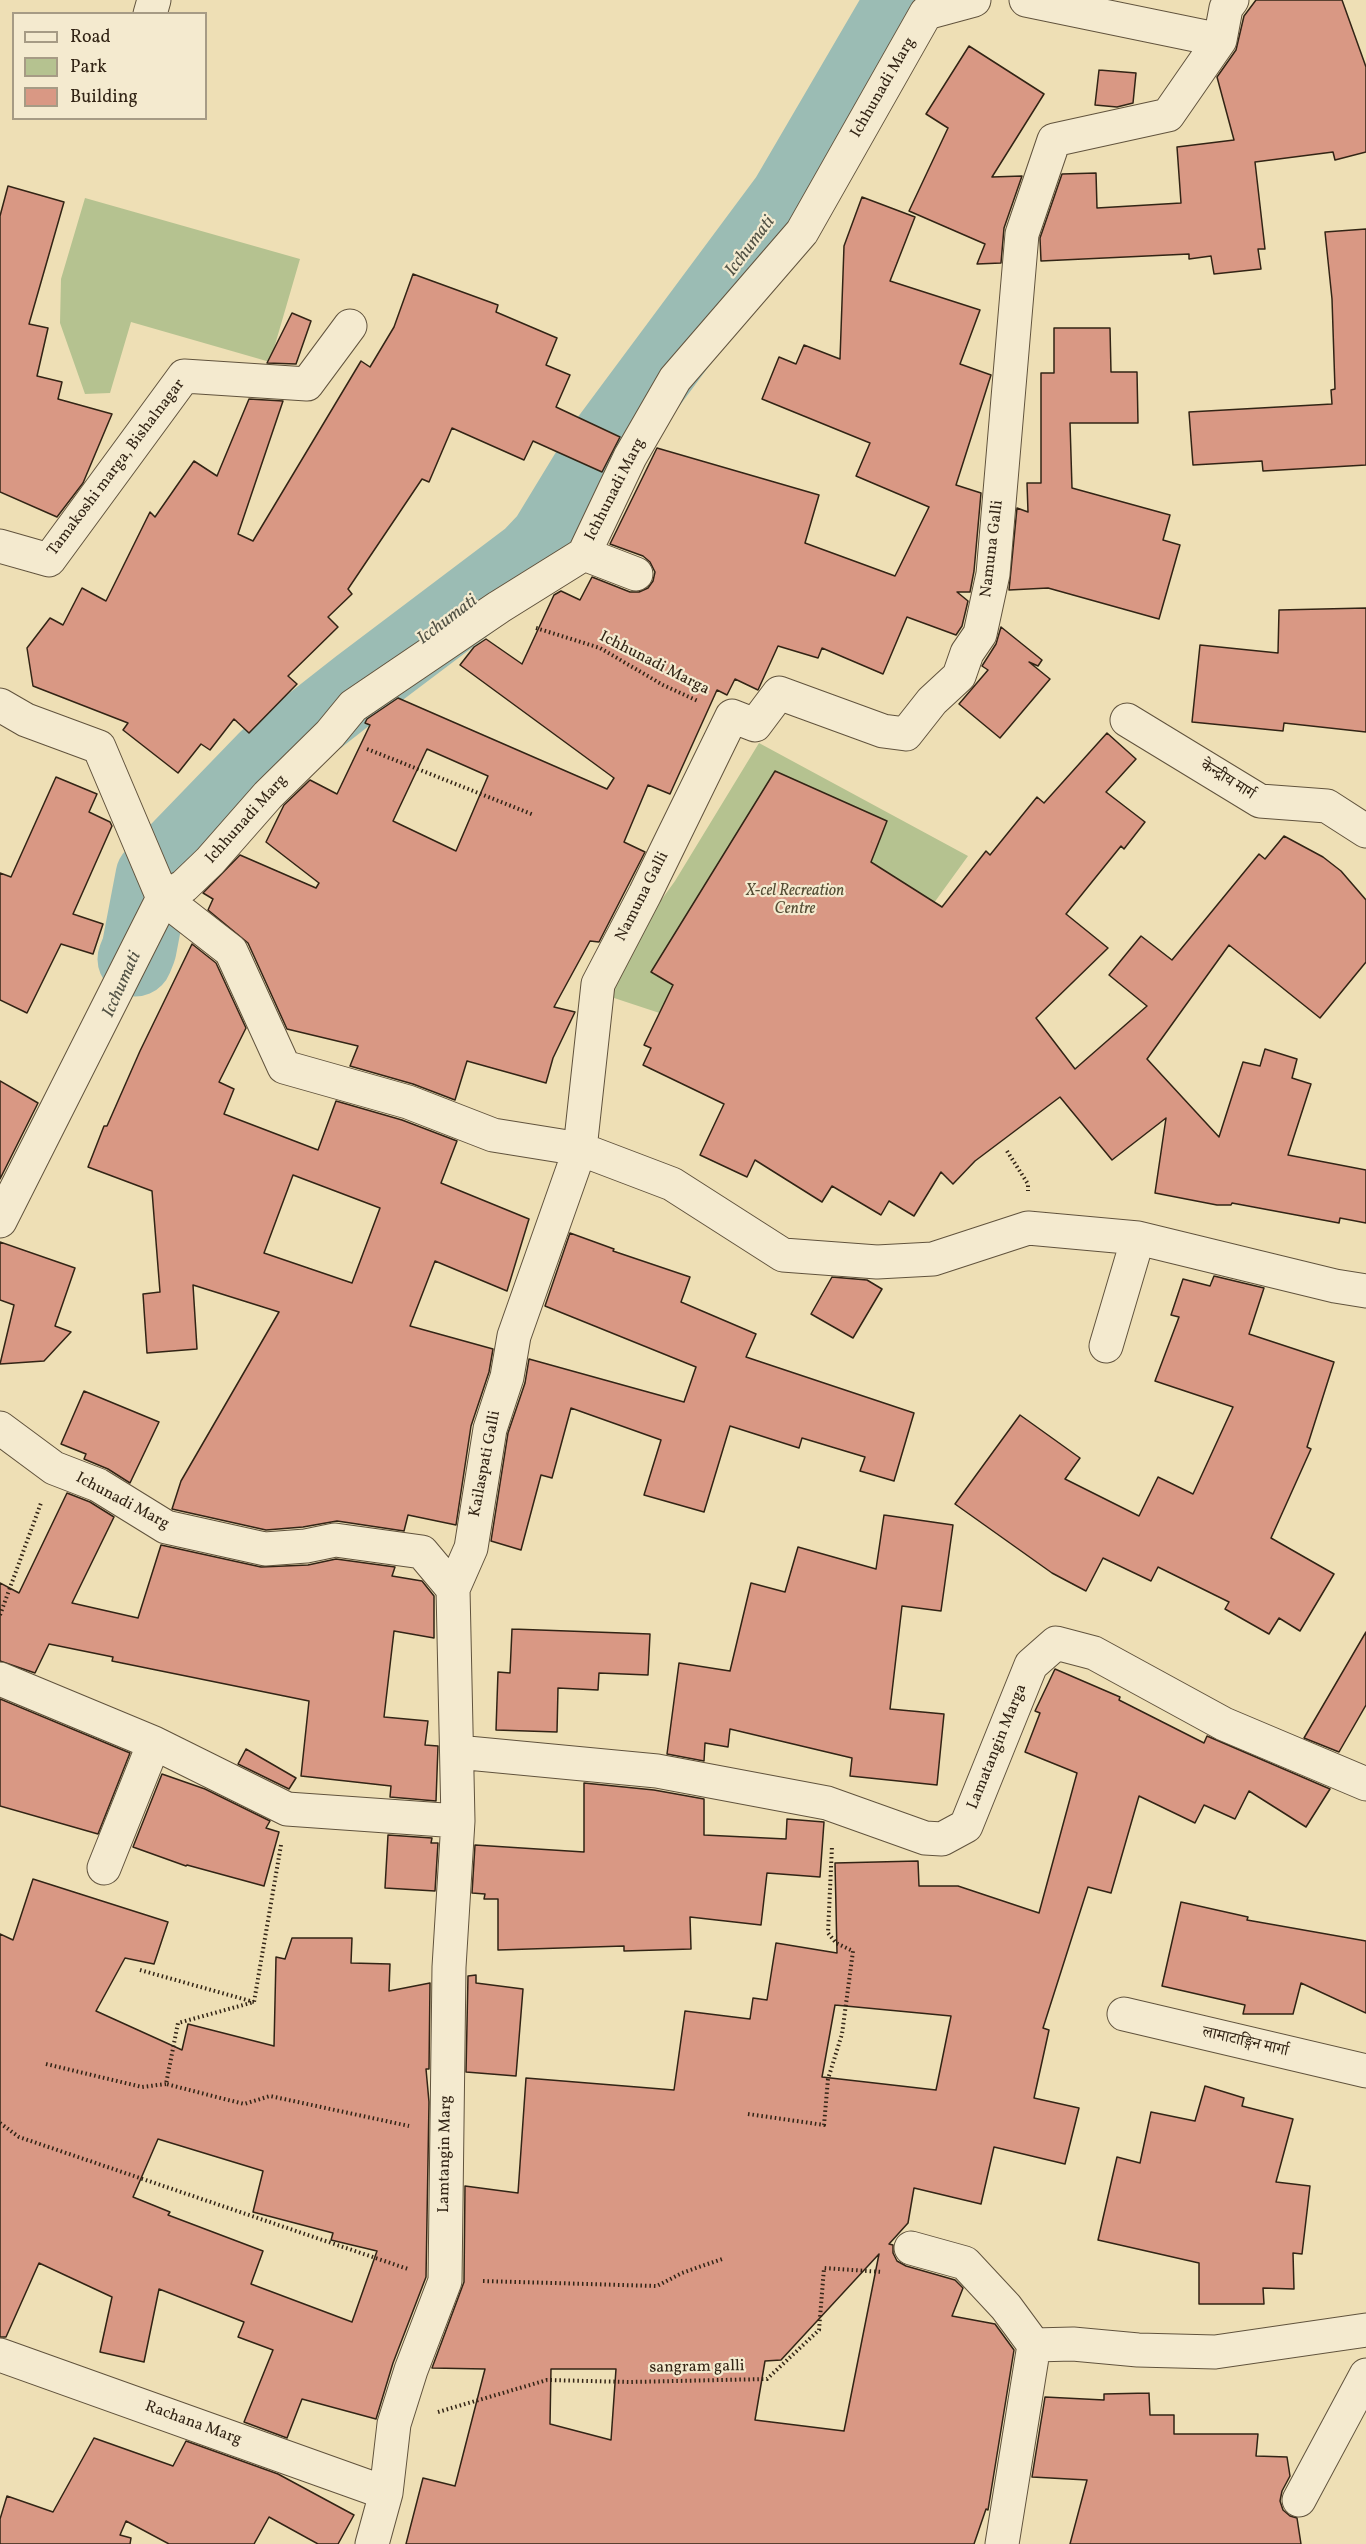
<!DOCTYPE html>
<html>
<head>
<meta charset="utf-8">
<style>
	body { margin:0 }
	#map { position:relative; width:1366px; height:2544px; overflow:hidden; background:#eedfb5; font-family:Vollkorn,serif }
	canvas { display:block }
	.legend { position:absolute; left:12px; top:12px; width:195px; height:108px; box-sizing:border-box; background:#f4eacf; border:2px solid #a69b85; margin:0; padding:8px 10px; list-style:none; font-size:18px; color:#322415 }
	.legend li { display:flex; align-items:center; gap:12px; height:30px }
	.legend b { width:30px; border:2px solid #a69b85 }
</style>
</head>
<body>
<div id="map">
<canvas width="1366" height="2544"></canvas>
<ul class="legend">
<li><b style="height:8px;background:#f4eacf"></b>Road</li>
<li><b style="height:16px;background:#b5c290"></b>Park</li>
<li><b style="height:16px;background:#d99884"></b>Building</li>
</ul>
</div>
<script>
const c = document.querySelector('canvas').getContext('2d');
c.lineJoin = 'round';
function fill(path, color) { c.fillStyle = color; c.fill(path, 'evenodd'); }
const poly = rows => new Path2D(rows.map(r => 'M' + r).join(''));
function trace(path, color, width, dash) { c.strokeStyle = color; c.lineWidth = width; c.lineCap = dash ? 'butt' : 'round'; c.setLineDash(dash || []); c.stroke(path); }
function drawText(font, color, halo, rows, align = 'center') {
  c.font = font + ' Vollkorn,"Noto Serif Devanagari",serif'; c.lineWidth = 4.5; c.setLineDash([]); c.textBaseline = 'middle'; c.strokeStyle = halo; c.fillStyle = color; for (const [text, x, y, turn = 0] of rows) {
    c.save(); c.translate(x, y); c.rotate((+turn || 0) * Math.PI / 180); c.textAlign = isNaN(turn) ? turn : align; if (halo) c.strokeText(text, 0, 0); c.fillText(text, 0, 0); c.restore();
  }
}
const green = poly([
	[85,198,300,259,270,362,131,322,110,393,85,394,60,323,61,279],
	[759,743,968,856,865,998,820,1066,605,995,633,939,675,881]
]);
const river = poly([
	[135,959,139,949,153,876,266,759,359,686,530,557,547,539,606,442,788,197,903,0]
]);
const building = poly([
	[1256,0,1342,0,1366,67,1366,152,1335,160,1333,152,1255,162,1265,249,1258,249,1261,269,1214,274,1211,256,1189,259,1189,254,1041,261,1040,238,1062,174,1096,173,1097,208,1181,203,1177,147,1234,140,1217,77,1236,50,1244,16,1256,0],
	[969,46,1044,94,992,177,1022,176,1004,228,1001,263,977,264,985,244,909,211,948,128,926,114,969,46],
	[1099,70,1136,73,1133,103,1117,107,1095,105,1099,70],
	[8,186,64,202,29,324,48,328,37,376,62,382,58,399,112,414,83,483,57,517,0,492,0,216,8,186],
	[862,197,915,217,890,281,980,310,960,364,991,375,956,485,981,493,974,571,970,592,957,592,968,601,962,626,956,635,907,617,883,674,822,648,818,658,778,646,758,690,735,679,727,695,717,690,670,794,648,785,624,842,645,852,599,942,590,941,554,1007,575,1012,553,1058,546,1083,467,1061,455,1100,413,1084,350,1066,358,1046,287,1029,248,943,208,910,213,899,203,893,240,855,316,888,319,883,266,842,284,805,310,780,337,794,370,725,365,723,367,719,398,698,607,789,614,778,460,665,474,647,486,639,522,664,554,595,561,591,580,600,592,577,630,592,639,592,648,588,653,581,655,572,650,562,643,556,610,544,657,448,819,495,805,543,895,576,929,507,856,476,870,443,762,399,779,357,796,364,804,345,840,359,844,246,862,197],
	[427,749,488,776,456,851,393,821,427,749],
	[1366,229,1366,465,1263,471,1262,461,1193,465,1189,412,1332,404,1331,390,1335,389,1332,299,1325,232,1366,229],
	[413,274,498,305,496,312,557,338,546,365,570,375,556,407,620,437,602,472,533,441,524,460,452,428,429,482,422,479,348,589,352,594,328,617,338,627,288,676,297,684,249,733,234,719,210,750,201,744,178,773,123,730,128,723,33,686,27,648,50,618,63,625,82,588,106,601,150,512,155,517,194,461,217,476,249,399,283,401,238,534,253,541,361,361,370,367,394,327,413,274],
	[292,313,311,321,296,364,267,363,292,313],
	[1054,328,1110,328,1111,372,1137,372,1138,423,1070,423,1072,488,1170,515,1163,540,1180,545,1159,619,1048,588,1009,590,1017,508,1028,512,1027,483,1041,483,1041,373,1054,373,1054,328],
	[1366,608,1366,732,1284,723,1283,731,1192,722,1200,645,1278,653,1279,610,1366,608],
	[1001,627,1042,660,1038,666,1029,662,1050,679,1000,738,959,704,988,670,982,666,996,644,1001,627],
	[1107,733,1136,759,1106,792,1145,822,1124,849,1121,846,1066,914,1108,948,1036,1018,1075,1069,1147,1006,1109,975,1141,936,1172,960,1259,854,1265,859,1284,836,1323,857,1341,871,1366,900,1366,962,1320,1018,1229,945,1147,1059,1219,1137,1243,1062,1260,1066,1265,1049,1297,1059,1292,1078,1311,1084,1288,1155,1366,1170,1366,1223,1340,1218,1339,1223,1232,1203,1231,1205,1217,1205,1155,1193,1166,1118,1112,1160,1060,1097,975,1161,953,1184,941,1172,914,1216,889,1201,881,1215,832,1186,822,1202,755,1160,747,1177,700,1155,724,1104,643,1065,651,1048,644,1045,673,985,651,972,775,771,887,821,871,862,942,907,986,851,990,855,1037,797,1044,803,1107,733],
	[56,777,97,794,89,812,110,822,112,826,73,914,103,924,93,954,61,944,27,1013,0,1000,0,873,11,877,56,777],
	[192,944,216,963,246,1028,219,1082,234,1089,224,1114,318,1150,336,1101,402,1120,457,1141,441,1183,529,1219,507,1291,435,1261,410,1326,493,1349,489,1372,471,1426,456,1525,408,1515,404,1531,337,1521,303,1527,266,1530,172,1509,181,1481,279,1312,193,1285,197,1349,147,1353,143,1294,160,1292,152,1191,88,1167,104,1126,107,1126,140,1051,192,944],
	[293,1175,380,1208,352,1283,264,1253,293,1175],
	[0,1081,38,1103,0,1179,0,1081],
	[570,1233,614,1249,613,1251,690,1277,681,1302,756,1334,746,1357,914,1413,894,1481,860,1471,865,1457,802,1438,799,1448,730,1426,704,1512,644,1495,661,1440,571,1408,552,1478,541,1475,521,1550,491,1541,508,1433,525,1383,529,1359,684,1402,696,1367,545,1306,570,1233],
	[0,1242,75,1268,55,1326,71,1332,44,1361,0,1364,14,1305,0,1300,0,1242],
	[1214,1276,1264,1288,1249,1334,1334,1362,1307,1447,1311,1449,1271,1538,1334,1574,1300,1631,1279,1618,1269,1634,1225,1609,1229,1602,1158,1567,1151,1581,1103,1558,1086,1591,1052,1573,955,1504,1020,1415,1080,1458,1065,1479,1139,1516,1158,1477,1193,1494,1233,1407,1155,1381,1179,1317,1171,1315,1183,1279,1210,1286,1214,1276],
	[832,1277,867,1280,882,1289,853,1338,811,1314,832,1277],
	[84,1391,159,1422,130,1483,108,1469,84,1459,86,1454,61,1444,84,1391],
	[67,1493,90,1502,114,1517,72,1603,138,1618,161,1545,261,1567,308,1565,336,1559,395,1567,392,1576,422,1581,434,1596,434,1638,394,1631,384,1717,428,1721,425,1745,438,1746,436,1801,390,1797,391,1786,301,1776,309,1701,112,1661,113,1657,49,1644,35,1673,0,1661,0,1583,19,1593,67,1493],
	[884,1515,953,1525,941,1611,902,1606,890,1709,944,1714,937,1785,850,1776,852,1758,730,1729,728,1747,705,1743,704,1761,667,1754,679,1663,730,1671,751,1583,785,1592,798,1547,876,1569,884,1515],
	[512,1629,650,1634,648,1675,599,1673,598,1690,558,1688,557,1732,496,1730,498,1672,510,1673,512,1629],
	[1366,1632,1366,1705,1339,1752,1304,1738,1366,1632],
	[1055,1669,1120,1697,1119,1700,1204,1743,1207,1736,1330,1789,1306,1827,1249,1791,1235,1819,1204,1805,1195,1823,1139,1796,1111,1893,1088,1887,1043,2028,1049,2030,1034,2098,1079,2108,1065,2164,994,2147,981,2204,914,2188,908,2223,889,2244,893,2245,893,2253,897,2261,906,2266,955,2280,963,2288,952,2316,995,2324,1014,2350,988,2510,986,2509,974,2544,406,2544,423,2478,455,2486,485,2369,432,2368,464,2282,465,2186,518,2193,526,2078,674,2090,685,2011,750,2019,753,1998,767,2000,776,1943,837,1953,835,1863,918,1861,919,1886,958,1886,1039,1913,1077,1773,1025,1752,1040,1713,1035,1711,1055,1669],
	[835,2005,951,2016,936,2090,822,2077,835,2005],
	[879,2254,844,2431,755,2420,765,2361,781,2360,879,2254],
	[551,2369,616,2369,611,2440,550,2424,551,2369],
	[0,1699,130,1753,98,1834,0,1806,0,1699],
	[246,1749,296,1778,289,1789,238,1764,246,1749],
	[162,1774,205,1789,270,1821,266,1828,279,1832,264,1886,187,1865,186,1866,133,1847,162,1774],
	[584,1783,654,1790,704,1799,704,1835,786,1839,787,1819,824,1822,820,1877,767,1873,761,1925,690,1917,691,1949,624,1951,624,1946,498,1950,498,1899,484,1899,485,1894,472,1893,475,1845,584,1852,584,1783],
	[388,1835,432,1838,431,1843,438,1843,435,1891,385,1888,388,1835],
	[33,1879,168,1922,154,1964,125,1958,96,2011,182,2050,188,2024,274,2046,276,1957,285,1959,292,1938,352,1938,351,1963,390,1964,389,1991,430,1983,429,2069,426,2069,429,2102,426,2277,393,2363,376,2419,302,2399,287,2438,244,2422,273,2350,238,2337,244,2322,159,2289,144,2362,100,2352,112,2297,39,2263,6,2337,0,2337,0,1934,13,1940,33,1879],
	[158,2139,263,2171,253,2212,333,2233,331,2240,377,2251,352,2322,251,2284,263,2251,168,2215,170,2212,133,2197,158,2139],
	[1181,1902,1248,1917,1247,1920,1366,1941,1366,2013,1301,1983,1293,2014,1243,2014,1245,2005,1162,1986,1181,1902],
	[476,1975,476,1983,523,1989,516,2076,466,2072,468,1976,476,1975],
	[1205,2086,1244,2098,1242,2106,1293,2119,1276,2182,1310,2186,1302,2254,1293,2253,1294,2289,1263,2288,1264,2304,1199,2304,1199,2263,1098,2240,1117,2157,1140,2163,1151,2112,1195,2121,1205,2086],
	[1149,2393,1150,2415,1174,2415,1174,2434,1258,2434,1256,2456,1287,2457,1290,2476,1282,2491,1280,2501,1283,2510,1290,2516,1297,2518,1301,2544,1070,2544,1087,2480,1032,2477,1045,2397,1104,2400,1104,2394,1149,2393],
	[94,2438,173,2466,186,2441,278,2474,354,2515,338,2544,318,2544,269,2517,254,2544,169,2544,126,2521,120,2535,131,2538,130,2544,0,2544,0,2519,7,2496,53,2512,94,2438]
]);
const path = poly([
	[536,628,600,648,663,685,698,701],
	[367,749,534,815],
	[1007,1151,1028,1184,1028,1191],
	[0,1615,41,1503],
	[281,1845,254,2002,178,2023,166,2084,244,2104,270,2096,409,2126],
	[140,1970,254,2002],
	[46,2064,142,2087,166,2084],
	[748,2114,824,2125,828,2079,842,2034,853,1951,836,1943,828,1933,832,1846],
	[0,2123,19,2137,408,2269],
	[483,2281,657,2286,682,2273,722,2259],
	[438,2412,547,2380,630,2382,767,2379,819,2330,824,2268,882,2272]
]);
const minor = poly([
	[1026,0,1220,40,1226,8,1232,0],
	[150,14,154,0],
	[0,546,49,560,184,376,307,384,350,326],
	[584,554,636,574],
	[0,705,26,720,99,747,163,898,231,951,284,1067,408,1102,493,1135,580,1149,672,1184,783,1255,877,1262,933,1259,1028,1228,1138,1238,1335,1286,1366,1291],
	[1127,720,1260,801,1327,806,1366,831],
	[0,1221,163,898,184,886,210,861,268,795,330,734,353,706,499,607,584,554,630,457,675,379,802,232,926,13,974,0],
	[1106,1346,1138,1238],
	[0,1428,54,1468,98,1485,166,1527,265,1549,306,1546,335,1540,422,1552,453,1589],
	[0,1679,154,1743,287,1809,458,1821],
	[457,1752,657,1771,827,1803,925,1838,942,1839,966,1826,1031,1665,1056,1643,1094,1653,1224,1724,1366,1784],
	[104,1868,154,1743],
	[1124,2014,1366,2071],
	[911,2248,965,2263,1006,2307,1034,2345],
	[0,2355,386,2493],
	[1299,2500,1366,2375],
	[372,2544,386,2493,394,2424,411,2370,445,2281,449,1967,458,1821,453,1589,471,1548,490,1429,507,1377,514,1336,580,1149,598,984,645,894,732,716,755,725,779,693,883,731,906,734,932,701,959,676,967,653,980,634,993,574,1022,234,1054,140,1168,115,1220,40],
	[1002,2544,1034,2345,1073,2344,1138,2350,1215,2352,1366,2330]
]);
const streetNames = [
	["Ichhunadi Marg",884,88,-60],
	["Tamakoshi marga, Bishalnagar",117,468,-53],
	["Ichhunadi Marg",616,490,-63],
	["Namuna Galli",993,549,-83],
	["Ichhunadi Marga",654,664,27],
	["केन्द्रीय मार्ग",1227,781,32],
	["Ichhunadi Marg",247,820,-48],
	["Namuna Galli",643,897,-63],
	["Kailaspati Galli",486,1464,-79],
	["Ichunadi Marg",122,1502,28],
	["Lamatangin Marga",998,1747,-68],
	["लामाटाङ्गिन मार्गा",1245,2043,13],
	["Lamtangin Marg",446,2154,-89],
	["sangram galli",697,2368,-1],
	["Rachana Marg",193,2424,20]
];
const parkNames = [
	["X-cel Recreation",795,892],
	["Centre",795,910]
];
const waterNames = [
	["Icchumati",751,247,-53],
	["Icchumati",448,621,-37],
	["Icchumati",123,985,-66]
];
fill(green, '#b5c290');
trace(river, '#9bbcb4', 75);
fill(building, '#d99884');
trace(building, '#322415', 1.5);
trace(minor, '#61533d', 35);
trace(path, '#322415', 4, [1.5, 3]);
trace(minor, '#f4eacf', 33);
drawText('16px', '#322415', '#f4eacf', streetNames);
drawText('italic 16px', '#534c34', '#f4eacf', parkNames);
drawText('italic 18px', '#525245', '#f4eacf', waterNames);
</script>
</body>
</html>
